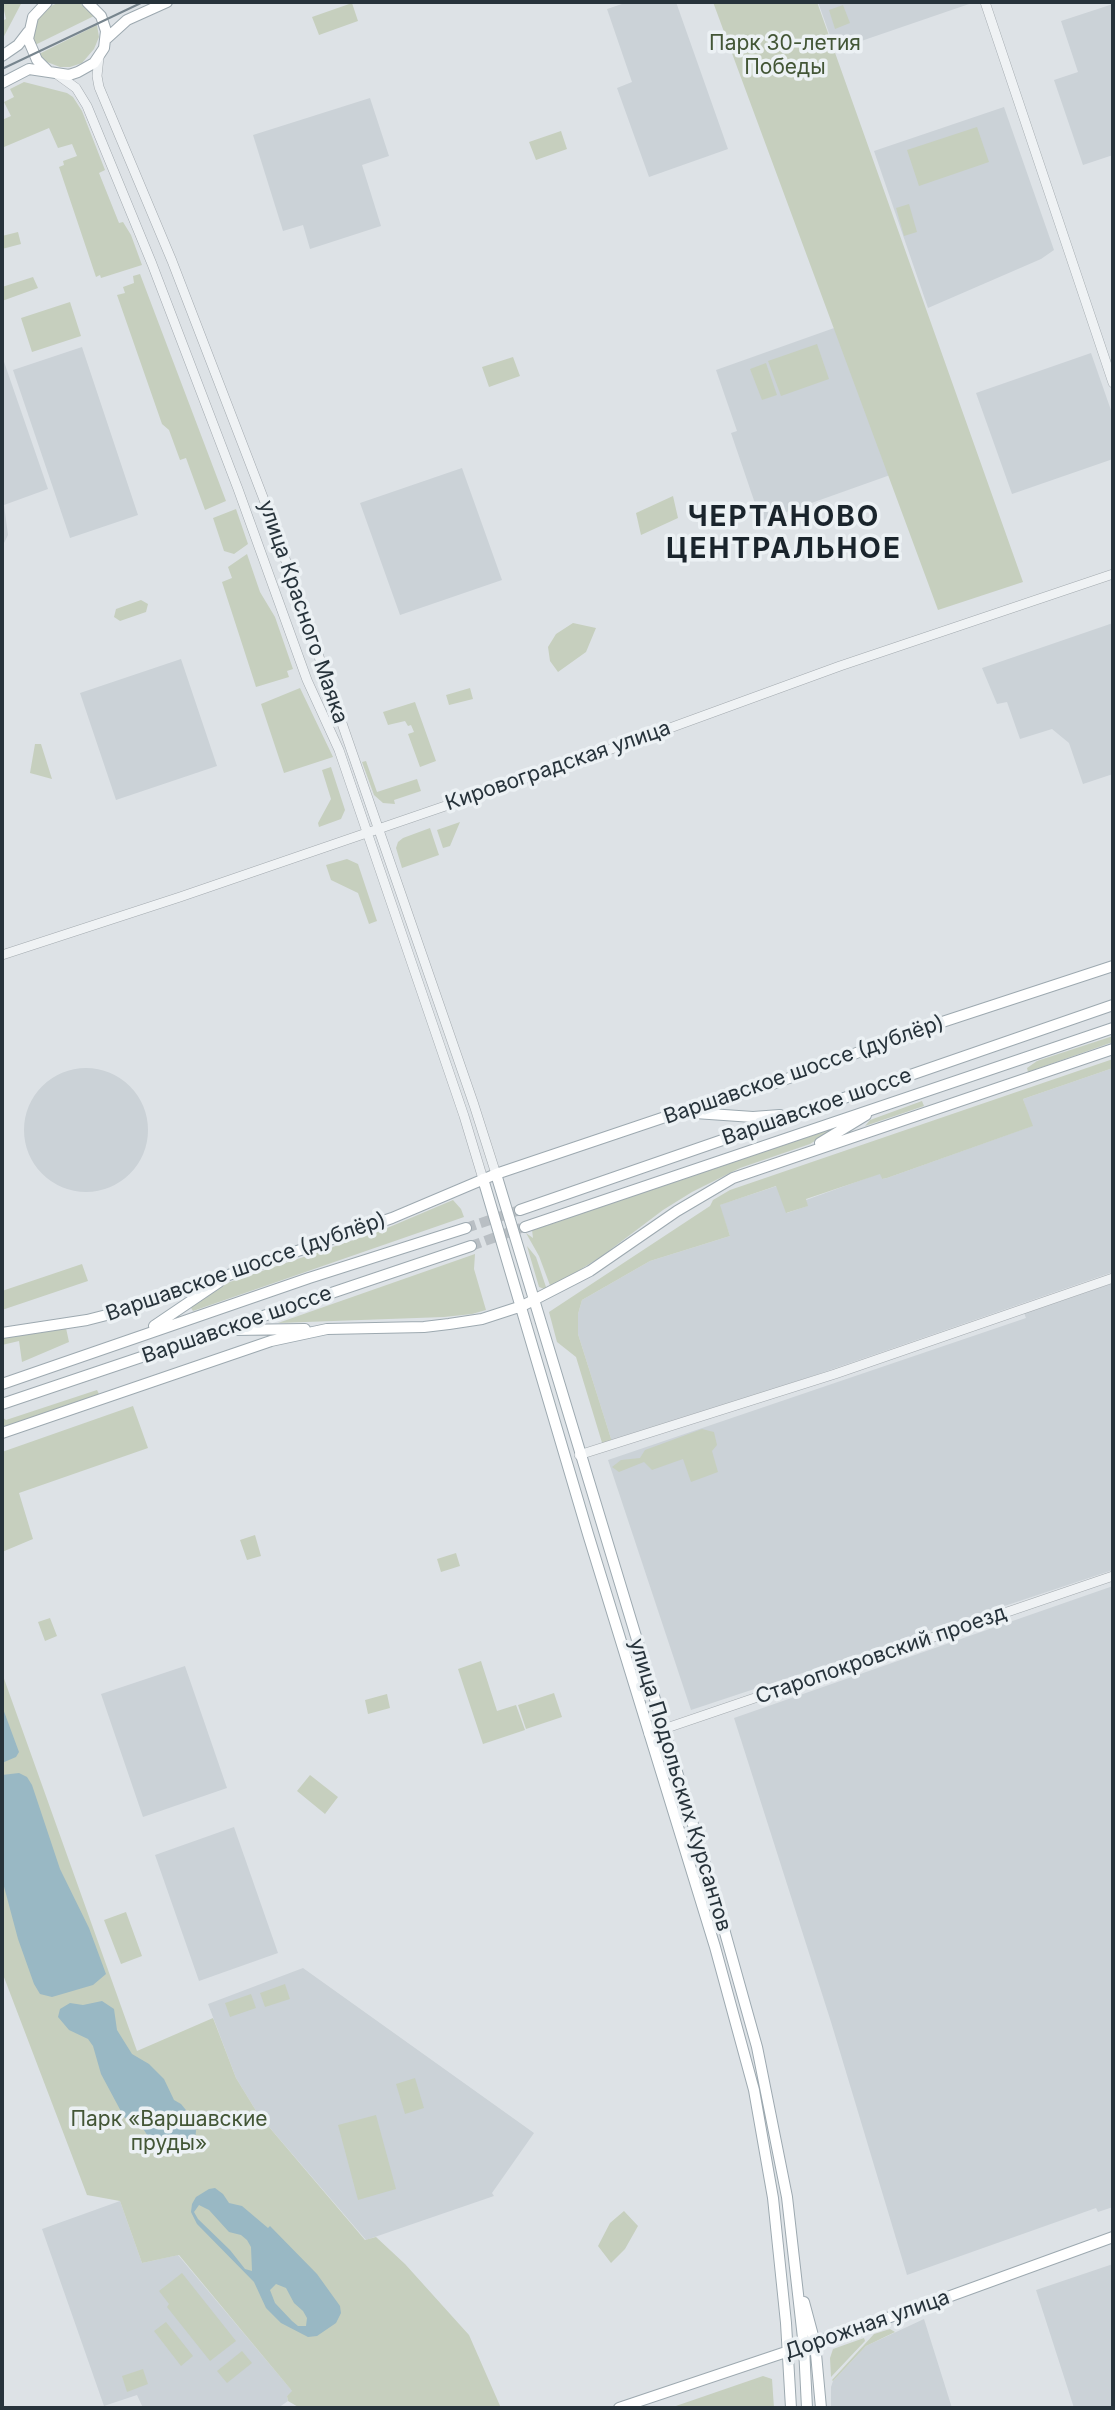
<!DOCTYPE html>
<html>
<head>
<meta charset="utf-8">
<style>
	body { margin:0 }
	#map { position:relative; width:1115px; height:2410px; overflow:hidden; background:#dde2e6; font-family:Inter,sans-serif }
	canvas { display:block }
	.frame { position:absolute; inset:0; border:4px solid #27333b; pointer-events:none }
</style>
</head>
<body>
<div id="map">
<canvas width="1115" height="2410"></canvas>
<div class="frame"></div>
</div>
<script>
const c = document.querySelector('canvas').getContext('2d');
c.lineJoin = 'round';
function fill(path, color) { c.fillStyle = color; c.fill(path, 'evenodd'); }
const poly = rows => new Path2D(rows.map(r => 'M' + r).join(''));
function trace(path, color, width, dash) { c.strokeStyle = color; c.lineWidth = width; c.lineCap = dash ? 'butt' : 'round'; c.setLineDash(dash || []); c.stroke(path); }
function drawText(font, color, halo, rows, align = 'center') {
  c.font = font + ' Inter,sans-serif'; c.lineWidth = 7; c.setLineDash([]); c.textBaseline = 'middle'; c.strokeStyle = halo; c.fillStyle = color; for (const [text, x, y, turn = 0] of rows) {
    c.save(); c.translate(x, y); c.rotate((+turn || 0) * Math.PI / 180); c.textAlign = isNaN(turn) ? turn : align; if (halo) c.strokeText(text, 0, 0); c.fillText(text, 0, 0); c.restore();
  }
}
const built = poly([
	[628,2,676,2,728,149,649,177,617,88,632,82,607,9],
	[818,2,971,2,972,3,835,50],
	[1113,4,1113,155,1083,165,1054,80,1078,72,1061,21],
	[370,98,389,156,362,165,381,226,310,249,303,225,283,231,253,135],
	[1004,107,1054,250,1041,259,928,308,874,151],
	[851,322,893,474,761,521,731,433,737,431,716,370],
	[82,347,138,515,70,538,13,370],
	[1091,353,1113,416,1113,459,1012,494,976,393],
	[2,356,48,489,4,505,8,535,2,547],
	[462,468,502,580,400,615,360,503],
	[1113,623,1113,774,1083,784,1069,743,1052,729,1020,739,1007,702,997,704,982,668],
	[181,659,217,766,116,800,80,693],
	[1113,1068,1113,1272,613,1445,578,1334,578,1314,582,1300,650,1261,730,1236,719,1205,777,1186,787,1213,807,1206,806,1200,881,1173,882,1179,887,1178,1032,1126,1023,1099],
	'24 1130a62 62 0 1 1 124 0a62 62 0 1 1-124 0Z',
	[1113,1283,1113,1570,691,1710,608,1460,1026,1318,1024,1313],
	[1113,1586,1113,2207,1098,2212,1096,2208,907,2275,831,2022,734,1718],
	[185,1666,227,1788,143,1817,101,1694],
	[234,1827,278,1953,199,1981,155,1855],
	[303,1968,534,2133,492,2193,494,2196,366,2240,258,2114,236,2078,208,2004],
	[120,2201,142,2263,178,2255,293,2392,287,2396,288,2401,278,2408,143,2408,137,2395,104,2406,42,2229],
	[1113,2264,1113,2408,1074,2408,1036,2290],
	[924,2319,952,2408,831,2408,831,2387,833,2381,866,2346]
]);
const green = poly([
	[2,2,22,2,2,40,2,21,6,19],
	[60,2,81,4,94,16,35,45,33,35,36,19,44,9],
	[713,2,817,2,1023,582,938,610],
	[352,3,358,21,319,35,312,17],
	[843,5,850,23,835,29,829,10],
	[97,25,99,37,94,49,82,63,70,67,60,67,47,62,39,54],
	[24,82,67,93,73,97,82,111,105,170,99,173,119,223,123,222,131,235,142,265,101,278,100,275,96,277,59,167,64,165,63,161,77,156,72,144,58,148,49,128,4,147,2,120,11,116,4,102,14,97,10,89],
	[977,127,989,162,919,186,907,150],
	[561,131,567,149,536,160,529,142],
	[909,204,917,232,904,236,896,208],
	[18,232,21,244,2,249,2,236],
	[140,274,226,501,205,510,186,458,180,460,169,430,162,424,117,295,125,293,123,287,134,283,133,276],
	[33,277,38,288,2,301,2,287],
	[70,302,81,336,32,352,21,318],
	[817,344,829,379,781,396,768,361],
	[513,357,520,376,489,387,482,367],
	[766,363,777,395,762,400,750,369],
	[673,496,678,518,641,535,636,513],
	[236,509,248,544,234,554,224,551,213,518],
	[247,554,260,592,275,617,293,669,287,671,289,677,256,687,222,582,232,578,228,567],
	[141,600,148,604,146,612,120,621,114,617,116,609],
	[573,623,596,628,586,652,558,672,550,661,548,647,556,634],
	[300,688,333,757,284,773,261,704],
	[470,688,473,699,449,705,446,695],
	[415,702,436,761,420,767,408,734,414,732,411,725,408,726,405,721,388,725,383,712],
	[35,744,41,744,52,779,30,773],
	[366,761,377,792,417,779,421,791,394,800,395,804,383,803,374,795,362,762],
	[331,767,345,810,341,819,319,827,318,823,331,799,322,770],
	[460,822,450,846,443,848,437,830],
	[430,828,439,855,402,868,396,848,398,842,403,838],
	[347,859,358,864,377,921,369,924,358,893,331,880,326,865],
	[1113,1036,1113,1042,1028,1072,1027,1068,1037,1061],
	[1113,1059,1113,1068,1023,1099,1033,1126,887,1178,882,1179,880,1174,806,1199,808,1206,786,1213,776,1186,720,1205,730,1236,650,1261,582,1300,578,1314,578,1334,613,1445,603,1446,576,1357,557,1342,549,1312,710,1206,713,1200,730,1190],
	[922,1101,924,1106,865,1126,870,1120],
	[828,1128,829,1132,810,1144,740,1168,692,1192,663,1210,602,1256,551,1288,539,1256,526,1233,533,1238,532,1230],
	[453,1200,461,1209,464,1217,193,1311,191,1308,207,1294,224,1284,380,1231],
	[527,1246,536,1257,547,1290,539,1287],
	[475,1254,474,1269,486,1310,472,1314,444,1317,278,1323],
	[82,1264,88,1281,2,1310,2,1291],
	[66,1328,69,1342,22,1362,19,1341,2,1345,2,1339,9,1336],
	[97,1390,100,1396,2,1429,2,1417,6,1420],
	[133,1406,148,1448,19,1493,33,1539,2,1552,2,1452],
	[702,1429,714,1432,717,1445,712,1451,718,1472,691,1482,683,1459,652,1470,644,1462,619,1472,612,1467,621,1460,640,1458,645,1450],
	[255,1535,261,1556,247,1560,240,1540],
	[456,1553,460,1566,441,1572,437,1559],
	[50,1618,57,1636,45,1641,38,1622],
	[481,1661,497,1711,516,1705,525,1730,483,1744,458,1669],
	[2,1673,137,2051,213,2018,236,2078,258,2114,365,2240,376,2237,405,2264,469,2335,501,2408,300,2408,288,2401,287,2396,292,2391,179,2255,142,2263,120,2201,87,2195,2,1972],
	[554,1693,562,1717,526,1729,518,1705],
	[387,1694,390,1708,368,1714,365,1700],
	[310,1775,338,1797,325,1814,297,1791],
	[126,1912,142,1956,121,1964,104,1920],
	[285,1984,290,1999,265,2007,260,1993],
	[251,1994,256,2008,230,2017,225,2003],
	[415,2078,424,2108,405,2114,396,2084],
	[376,2115,396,2189,358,2200,338,2125],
	[624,2211,638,2226,625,2249,611,2263,598,2246,610,2223],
	[182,2273,236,2341,210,2361,167,2307,169,2304,159,2291],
	[166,2322,193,2356,181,2366,154,2331],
	[890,2329,895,2332,866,2346,833,2381,832,2380,874,2334],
	[864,2338,865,2341,831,2377,830,2358,833,2349],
	[242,2351,252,2363,227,2383,217,2371],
	[143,2369,148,2384,127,2392,122,2376],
	[763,2376,772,2379,774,2408,670,2408]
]);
const water = poly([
	[2,1706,19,1752,16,1757,2,1763],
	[19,1773,27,1777,32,1785,60,1869,89,1928,106,1974,93,1985,52,1997,40,1994,34,1984,18,1939,2,1879,2,1775],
	[102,2001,114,2009,117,2030,132,2054,149,2064,164,2079,174,2100,181,2104,194,2120,196,2131,195,2139,188,2149,181,2153,157,2151,144,2130,124,2117,101,2074,93,2046,88,2039,69,2030,58,2017,60,2009,70,2003,83,2005],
	[215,2188,223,2194,229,2203,242,2206,268,2228,270,2226,317,2274,340,2306,341,2313,336,2323,317,2336,308,2337,281,2323,266,2308,254,2282,197,2224,191,2212,192,2204,196,2197,209,2189],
	[199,2205,209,2210,229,2232,241,2235,247,2240,251,2247,252,2271,245,2269,230,2250,198,2219,194,2212],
	[276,2284,286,2288,294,2303,303,2311,307,2318,306,2326,298,2326,292,2321,275,2303,270,2290]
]);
const majorTunnel = poly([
	[466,1228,520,1210],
	[471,1246,521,1228]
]);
const minor = poly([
	[985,2,1113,383],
	[99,57,97,76,99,87,172,261,271,518,474,1105,496,1174],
	[58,75,76,88,87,106,152,264,238,489,307,680,339,750,464,1116,483,1179],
	[2,955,180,897,626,744,840,666,1113,574],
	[579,1455,835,1374,1113,1278],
	[649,1734,1113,1576]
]);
const major = poly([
	[105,40,127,20,167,2],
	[2,56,18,45,28,32],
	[47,70,37,60,28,39,33,17,47,2],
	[2,83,29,69,69,75,78,72,94,63,104,48,106,31,101,16,87,2],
	[695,1113,753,1117,780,1115],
	[820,1143,866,1115],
	[496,1174,717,1904,757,2047,787,2197,804,2347,807,2408],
	[483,1179,588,1534,715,1947,754,2090,773,2198,786,2323,791,2408],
	[520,1210,1113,1005],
	[525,1227,1113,1028],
	[154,1326,219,1282],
	[233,1330,305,1329],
	[2,1333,87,1320,134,1308,392,1218,496,1174,674,1114,773,1084,921,1029,1113,966],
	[2,1384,309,1278,466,1228],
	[2,1404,471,1246],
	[2,1433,271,1341,327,1329,424,1327,449,1324,482,1319,522,1306,590,1271,677,1211,733,1178,1113,1049],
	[804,2302,815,2343,821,2408],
	[619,2408,923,2306,1113,2237]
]);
const tram = poly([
	[2,69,143,2]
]);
const parkNames = [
	["Парк 30-летия",785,44],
	["Победы",785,68],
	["Парк «Варшавские",169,2120],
	["пруды»",169,2144]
];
const streetNames = [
	["улица Красного Маяка",303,612,71],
	["Кировоградская улица",558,766,-19],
	["Варшавское шоссе (дублёр)",804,1070,-19],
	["Варшавское шоссе",817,1107,-19],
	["Варшавское шоссе (дублёр)",246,1267,-19],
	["Варшавское шоссе",237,1325,-19],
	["Старопокровский проезд",881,1655,-19],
	["улица Подольских Курсантов",680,1785,73],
	["Дорожная улица",867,2325,-19]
];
const districtNames = [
	["ЧЕРТАНОВО",784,518],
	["ЦЕНТРАЛЬНОЕ",784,550]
];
fill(built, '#cbd2d7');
fill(green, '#c6cfbe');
fill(water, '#99b8c4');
trace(majorTunnel, '#b9bfc4', 10, [10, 5]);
trace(minor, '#a3aaaf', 10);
trace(major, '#9da9b0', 12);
trace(minor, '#eff2f4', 9);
trace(major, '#fff', 10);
trace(tram, '#77858e', 2);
drawText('21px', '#435636', '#ecf1f4', parkNames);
drawText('21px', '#27333b', '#ecf1f4', streetNames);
c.letterSpacing = '2px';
drawText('bold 28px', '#1a242c', '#ecf1f4', districtNames);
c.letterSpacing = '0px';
</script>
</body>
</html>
